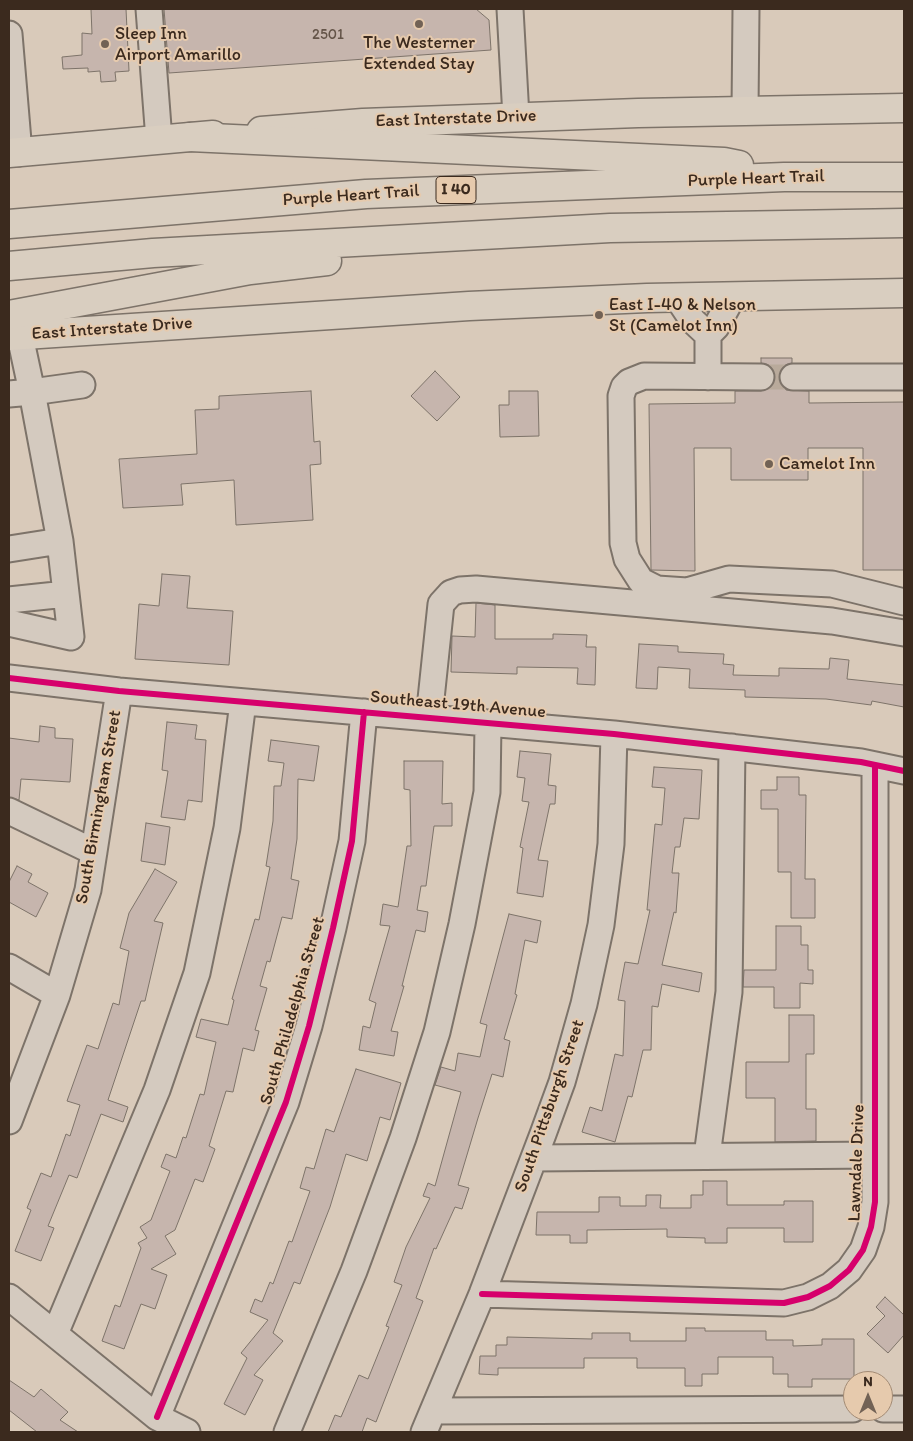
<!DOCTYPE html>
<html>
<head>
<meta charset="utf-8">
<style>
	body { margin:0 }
	#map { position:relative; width:913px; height:1441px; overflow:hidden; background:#d9caba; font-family:Itim,sans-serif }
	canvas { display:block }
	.frame { position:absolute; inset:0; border:10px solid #3b2a1e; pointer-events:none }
	.north { position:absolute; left:843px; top:1371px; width:50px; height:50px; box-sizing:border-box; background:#e6caad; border:1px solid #a28a74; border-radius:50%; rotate:0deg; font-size:14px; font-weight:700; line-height:20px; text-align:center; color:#3b2a1e }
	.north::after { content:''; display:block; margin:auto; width:18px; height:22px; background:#726255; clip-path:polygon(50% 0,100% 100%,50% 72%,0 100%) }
</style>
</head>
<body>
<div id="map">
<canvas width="913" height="1441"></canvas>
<div class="frame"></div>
<div class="north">N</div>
</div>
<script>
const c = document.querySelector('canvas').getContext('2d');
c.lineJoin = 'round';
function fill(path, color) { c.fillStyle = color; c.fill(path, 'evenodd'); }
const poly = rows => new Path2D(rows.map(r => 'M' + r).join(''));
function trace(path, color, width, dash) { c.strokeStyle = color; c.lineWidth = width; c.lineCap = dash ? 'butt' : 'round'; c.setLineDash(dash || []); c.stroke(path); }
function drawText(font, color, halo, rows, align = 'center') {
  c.font = font + ' Itim,sans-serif'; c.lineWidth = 4; c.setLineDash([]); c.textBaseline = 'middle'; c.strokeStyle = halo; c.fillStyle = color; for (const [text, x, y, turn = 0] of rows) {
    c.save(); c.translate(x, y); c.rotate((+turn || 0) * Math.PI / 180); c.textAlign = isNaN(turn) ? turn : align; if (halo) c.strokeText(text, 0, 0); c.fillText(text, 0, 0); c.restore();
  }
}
const building = poly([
	[91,9,126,9,129,71,115,72,116,81,101,82,100,71,88,72,88,68,63,69,62,57,82,55,82,33,92,34,91,9],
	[164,9,476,9,489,20,491,50,169,73,164,9],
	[761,358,792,358,792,363,785,365,780,370,780,384,786,390,809,391,809,403,904,402,904,570,863,570,863,448,808,448,808,480,731,480,731,448,694,448,695,571,651,570,649,404,735,403,735,391,761,391,768,389,774,384,774,370,769,365,761,363,761,358],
	[435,371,460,397,437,421,411,396,435,371],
	[311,391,314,442,320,441,321,464,310,465,313,520,236,525,234,480,181,484,183,505,123,508,119,459,197,454,195,410,219,409,219,396,311,391],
	[509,391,538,391,539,436,500,437,499,405,509,405,509,391],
	[162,574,190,576,187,608,233,611,229,665,135,659,139,604,159,606,162,574],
	[476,603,495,605,495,639,553,639,553,634,587,635,586,647,596,647,595,685,577,684,578,668,517,667,517,674,451,672,452,636,475,637,476,603],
	[639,644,678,646,678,652,724,654,723,664,734,665,733,675,779,676,779,668,829,669,830,658,849,660,847,679,904,685,904,707,872,701,871,705,826,699,745,697,745,690,689,688,690,669,658,667,657,689,636,688,639,644],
	[167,722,197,725,195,739,206,740,202,802,188,800,185,820,161,817,168,771,162,770,167,722],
	[40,726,55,728,55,738,73,739,70,782,21,779,19,800,9,797,9,738,39,742,40,726],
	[271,740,319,746,314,781,298,779,297,839,291,879,299,881,292,919,282,917,270,962,267,961,260,986,267,988,255,1030,259,1031,254,1051,243,1048,233,1092,226,1091,209,1146,215,1149,203,1182,195,1179,175,1230,165,1236,176,1254,151,1269,167,1275,155,1309,141,1304,124,1349,102,1341,115,1305,120,1307,141,1248,138,1243,147,1238,140,1227,151,1220,170,1171,161,1167,166,1154,176,1158,183,1137,186,1138,200,1094,204,1095,216,1042,196,1037,201,1019,228,1025,234,1000,232,999,255,919,259,920,270,867,266,866,273,821,274,786,281,786,284,763,268,761,271,740],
	[520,751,551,754,548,785,556,786,555,804,550,804,538,860,548,861,543,897,517,893,523,848,520,847,529,802,522,801,525,778,517,777,520,751],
	[404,761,443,761,442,804,452,803,452,826,434,826,426,886,421,886,417,910,428,912,425,932,416,930,402,986,404,986,391,1031,398,1032,394,1056,359,1050,363,1026,370,1028,376,1003,369,1000,390,926,380,925,383,904,398,907,407,846,411,846,410,790,404,789,404,761],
	[654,767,702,770,699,819,684,818,680,847,675,847,672,873,679,873,676,913,674,912,662,965,702,973,699,992,662,984,658,1007,652,1006,651,1050,643,1050,632,1097,628,1096,615,1142,582,1132,590,1107,602,1111,615,1054,623,1056,625,1001,618,1000,625,962,638,964,650,910,647,910,655,824,662,825,665,788,652,787,654,767],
	[777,777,799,777,799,795,806,795,805,879,815,879,815,918,791,918,791,872,778,872,778,809,761,809,761,790,777,790,777,777],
	[146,823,170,827,165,865,141,861,146,823],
	[17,866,32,874,28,882,48,893,36,917,9,902,9,882,17,866],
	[155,869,177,882,154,921,163,923,145,1001,141,1001,108,1100,128,1107,123,1122,101,1114,77,1178,69,1175,48,1226,54,1228,41,1261,15,1251,31,1210,27,1208,41,1173,51,1177,66,1134,70,1136,80,1105,67,1101,87,1045,98,1049,113,1003,119,1005,129,951,120,948,129,913,155,869],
	[509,914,541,921,537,943,525,940,515,994,517,995,504,1039,510,1041,503,1077,492,1074,478,1118,458,1185,469,1188,462,1209,455,1207,436,1249,434,1248,416,1298,423,1301,376,1422,367,1418,362,1432,328,1432,335,1415,341,1417,359,1375,368,1379,389,1327,386,1326,402,1285,394,1282,406,1247,430,1198,423,1196,428,1183,435,1186,461,1092,435,1085,441,1067,455,1071,458,1053,480,1057,487,1025,480,1023,509,914],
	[776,926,801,926,801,945,808,945,808,970,813,970,813,984,800,983,800,1008,774,1008,774,987,743,987,744,970,776,970,776,926],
	[789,1015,814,1015,814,1054,806,1054,806,1109,816,1109,816,1141,775,1142,775,1098,746,1098,746,1062,789,1062,789,1015],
	[356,1069,401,1083,390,1120,380,1117,367,1161,346,1154,330,1207,300,1284,294,1282,273,1333,283,1341,254,1375,263,1380,245,1415,224,1404,247,1358,241,1353,268,1320,250,1312,255,1299,262,1302,270,1282,273,1284,289,1241,292,1242,310,1191,300,1188,306,1167,314,1169,326,1129,334,1132,356,1069],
	[703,1181,727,1181,727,1205,784,1205,784,1201,813,1201,813,1242,784,1242,784,1228,727,1228,727,1243,705,1243,705,1238,667,1237,667,1229,587,1230,587,1243,570,1243,570,1235,536,1235,537,1212,599,1212,599,1197,620,1197,620,1206,646,1206,646,1195,661,1195,660,1208,691,1208,691,1195,703,1195,703,1181],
	[885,1297,904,1315,904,1335,888,1353,867,1334,885,1316,876,1307,885,1297],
	[686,1328,705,1328,705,1331,766,1331,766,1340,793,1340,793,1346,822,1345,822,1339,854,1339,854,1379,812,1379,812,1387,788,1387,788,1374,773,1374,773,1357,718,1357,718,1374,702,1374,702,1386,685,1386,685,1368,637,1368,637,1358,584,1358,584,1368,498,1368,498,1375,479,1374,480,1356,496,1356,496,1345,507,1345,507,1337,592,1339,592,1333,630,1333,630,1341,686,1341,686,1328],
	[9,1380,34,1397,41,1389,68,1412,60,1420,78,1432,37,1432,9,1410,9,1380]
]);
const minorTunnel = poly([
	[761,377,793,377]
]);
const minor = poly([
	[149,9,159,140],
	[510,9,516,117],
	[9,34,19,153],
	[745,110,746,9],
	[677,297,693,321,708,335,716,327,733,296],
	[708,335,708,377],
	[20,336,32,392,82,385],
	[761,377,644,376,629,382,624,387,621,396,623,543,627,559,641,581,657,589,687,591,729,579,832,584,904,602],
	[793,377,904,377],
	[9,394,32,392,60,541,71,637,9,623],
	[9,549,60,541],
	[9,600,66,594],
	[9,678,119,691,614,734,861,762,904,771],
	[429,718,441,604,451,593,460,590,476,589,832,621,904,633],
	[9,811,94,852],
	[9,967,57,995],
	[9,1121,57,995,88,890,119,691],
	[707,1156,729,992,732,747],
	[534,1158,875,1155],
	[482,1294,784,1303,808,1297,830,1286,849,1270,863,1250,871,1227,875,1202,875,765],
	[9,1297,157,1417,187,1432],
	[55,1334,157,1090,197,973,227,828,243,702],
	[883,1409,904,1409],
	[433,1411,853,1409],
	[157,1417,286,1102,309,1026,333,928,352,841,364,712],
	[287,1432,354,1271,403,1138,437,1032,462,924,487,792,488,723],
	[424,1432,482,1294,543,1134,562,1082,584,1004,601,925,611,844,614,734]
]);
const major = poly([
	[261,131,363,123,638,113,904,108],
	[9,153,213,135],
	[9,336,469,306,647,298,904,293]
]);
const highway = poly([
	[190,137,724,162,739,165],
	[9,224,366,194,784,177,904,177],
	[9,266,153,253,610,228,904,223],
	[9,315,250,270,327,261]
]);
const cycleway = poly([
	[9,678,119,691,614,734,861,762,904,771],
	[482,1294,784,1303,808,1297,830,1286,849,1270,863,1250,871,1227,875,1202,875,765],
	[157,1417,286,1102,309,1026,333,928,352,841,364,712]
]);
const markers = [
	[419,24,5,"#726255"],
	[105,44,5,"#726255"],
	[599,315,5,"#726255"],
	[769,464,5,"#726255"]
];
const numberNames = [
	["2501",328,35]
];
const shields = [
	[456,190,40]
];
const shieldNames = [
	["I 40",456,190]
];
const poiNames = [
	["Sleep Inn",115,34],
	["Airport Amarillo",115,55],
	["The Westerner",419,43,"center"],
	["Extended Stay",419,64,"center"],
	["East I-40 & Nelson",609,305],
	["St (Camelot Inn)",609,326],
	["Camelot Inn",779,464]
];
const streetNames = [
	["East Interstate Drive",456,119,-2],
	["Purple Heart Trail",756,179,-2],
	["Purple Heart Trail",351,196,-4],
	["East Interstate Drive",112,329,-4],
	["Southeast 19th Avenue",458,705,5],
	["South Birmingham Street",99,807,-80],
	["South Philadelphia Street",293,1011,-74],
	["South Pittsburgh Street",550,1106,-71],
	["Lawndale Drive",857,1163,-88]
];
fill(building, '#c6b5ad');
trace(building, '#7d7369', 1);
trace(minorTunnel, '#b9aa9b', 25, [25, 12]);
trace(minor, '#7d7369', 29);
trace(major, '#7d7369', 31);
trace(highway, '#7d7369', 31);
trace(minor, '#d4cabf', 25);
trace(major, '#d9cec0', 28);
trace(highway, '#d9cec0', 28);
trace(cycleway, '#d6006c', 6);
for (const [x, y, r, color] of markers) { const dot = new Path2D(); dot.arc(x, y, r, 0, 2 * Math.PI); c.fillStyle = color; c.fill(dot); trace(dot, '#e6caad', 2); }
drawText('15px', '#645448', null, numberNames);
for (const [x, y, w] of shields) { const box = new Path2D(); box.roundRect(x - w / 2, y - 13.5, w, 27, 4); c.fillStyle = '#e6caad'; c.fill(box); trace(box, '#3b2a1e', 1); }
drawText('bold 16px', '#3b2a1e', null, shieldNames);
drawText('18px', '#3b2a1e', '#e6caad', poiNames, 'left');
drawText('18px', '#3b2a1e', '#e6caad', streetNames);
</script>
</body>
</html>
